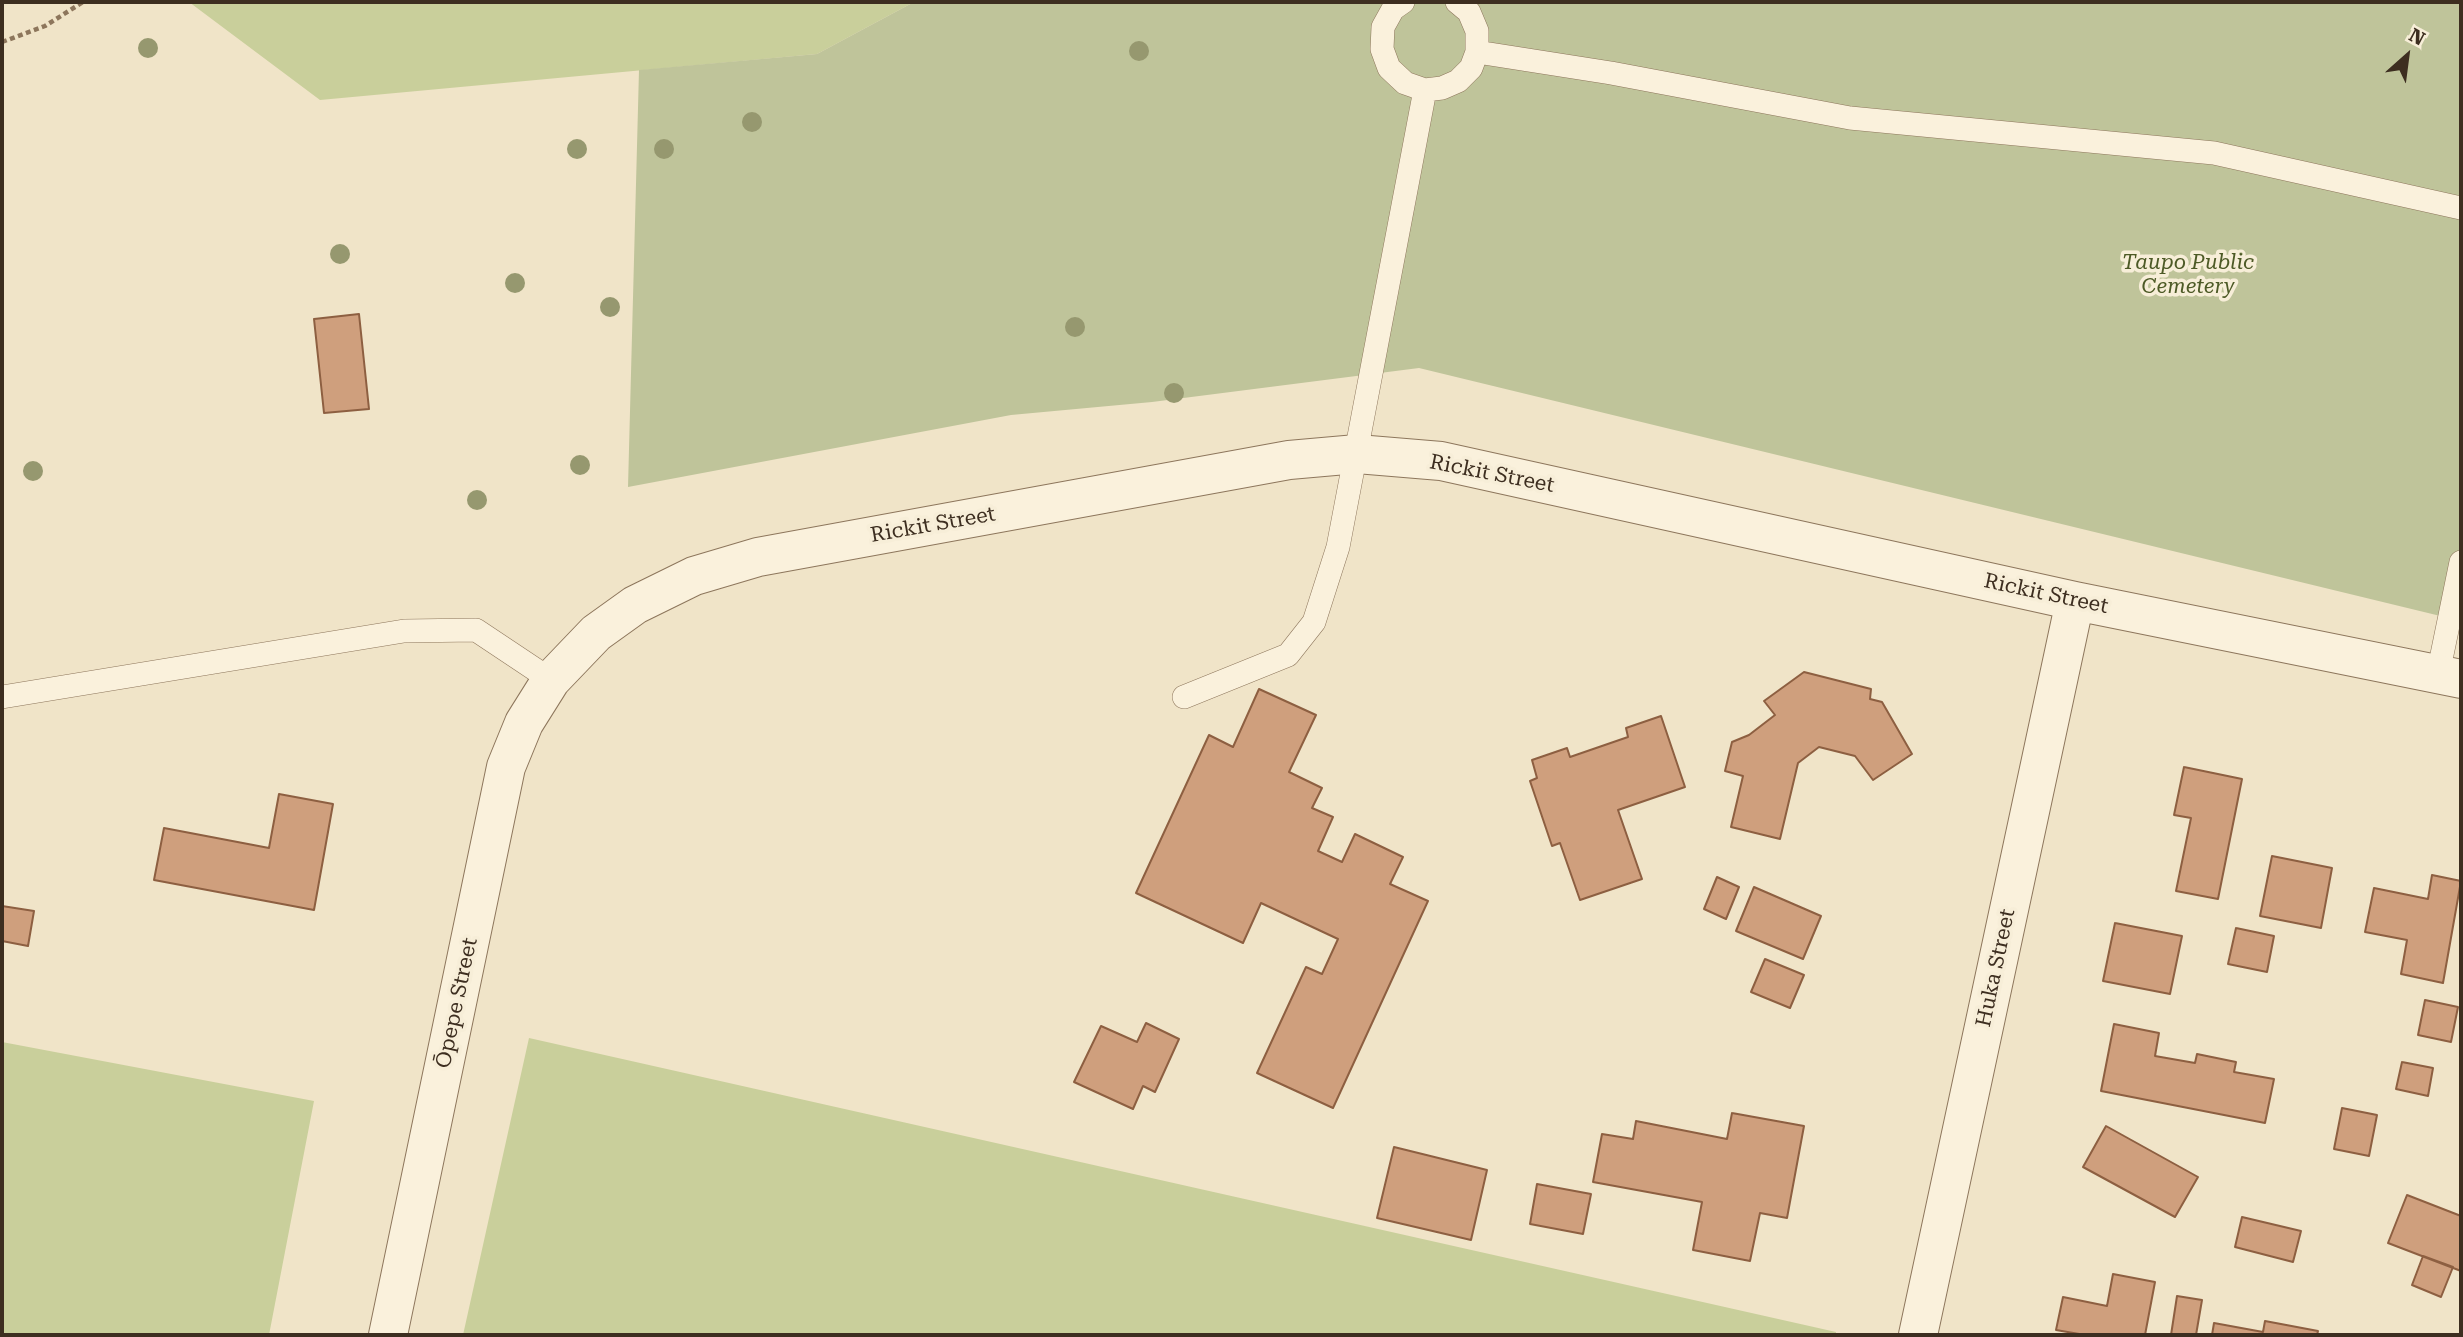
<!DOCTYPE html>
<html>
<head>
<meta charset="utf-8">
<style>
	body { margin:0 }
	#map { position:relative; width:2463px; height:1337px; overflow:hidden; background:#f0e4c8; font-family:"Roboto Serif",serif }
	canvas { display:block }
	.frame { position:absolute; inset:0; border:4px solid #3d2e20; pointer-events:none }
	.north { position:absolute; left:2372px; top:21px; width:70px; height:70px; -webkit-text-stroke:5px #f7eed8; paint-order:stroke; rotate:28deg; font-size:19px; font-weight:700; line-height:28px; text-align:center; color:#3d2e20 }
	.north::after { content:''; display:block; margin:auto; width:24px; height:32px; background:#3d2e20; clip-path:polygon(50% 0,100% 100%,50% 72%,0 100%) }
</style>
</head>
<body>
<div id="map">
<canvas width="2463" height="1337"></canvas>
<div class="frame"></div>
<div class="north">N</div>
</div>
<script>
const c = document.querySelector('canvas').getContext('2d');
c.lineJoin = 'round';
function fill(path, color) { c.fillStyle = color; c.fill(path, 'evenodd'); }
const poly = rows => new Path2D(rows.map(r => 'M' + r).join(''));
function trace(path, color, width, dash) { c.strokeStyle = color; c.lineWidth = width; c.lineCap = dash ? 'butt' : 'round'; c.setLineDash(dash || []); c.stroke(path); }
function drawText(font, color, halo, rows, align = 'center') {
  c.font = font + ' "Roboto Serif",serif'; c.lineWidth = 7; c.setLineDash([]); c.textBaseline = 'middle'; c.strokeStyle = halo; c.fillStyle = color; for (const [text, x, y, turn = 0] of rows) {
    c.save(); c.translate(x, y); c.rotate((+turn || 0) * Math.PI / 180); c.textAlign = isNaN(turn) ? turn : align; if (halo) c.strokeText(text, 0, 0); c.fillText(text, 0, 0); c.restore();
  }
}
const green = poly([
	[189,2,914,2,817,54,320,100],
	[529,1038,1836,1332,1836,1335,463,1335],
	[2,1042,314,1101,269,1335,2,1335]
]);
const cemetery = poly([
	[914,2,2461,2,2461,621,1419,368,1152,402,1011,415,628,487,639,70,817,54]
]);
const building = poly([
	[359,314,369,409,324,413,314,319,359,314],
	[1804,672,1871,689,1870,699,1882,702,1912,754,1873,780,1855,756,1819,747,1798,763,1780,839,1731,827,1743,776,1725,771,1732,742,1749,735,1775,715,1764,701,1804,672],
	[1259,689,1316,715,1289,772,1322,788,1312,808,1333,817,1318,851,1342,862,1355,834,1403,857,1390,884,1428,901,1333,1108,1257,1073,1306,967,1322,974,1338,939,1261,903,1243,943,1136,893,1209,735,1233,747,1259,689],
	[1661,716,1685,787,1618,810,1642,879,1580,900,1560,843,1552,846,1530,781,1537,778,1532,760,1567,748,1570,757,1628,737,1626,728,1661,716],
	[2184,767,2242,779,2218,899,2176,891,2191,818,2174,815,2184,767],
	[279,794,333,804,314,910,154,880,164,828,269,848,279,794],
	[2272,856,2332,868,2321,928,2260,916,2272,856],
	[2432,875,2461,881,2443,983,2401,974,2407,940,2365,932,2374,888,2428,899,2432,875],
	[1717,877,1739,887,1726,919,1704,909,1717,877],
	[1754,887,1821,916,1803,959,1736,931,1754,887],
	[2,906,34,911,28,946,2,941,2,906],
	[2115,923,2182,936,2170,994,2103,981,2115,923],
	[2236,928,2274,936,2267,972,2228,964,2236,928],
	[1765,959,1804,975,1790,1008,1751,992,1765,959],
	[2425,1000,2458,1007,2451,1042,2418,1035,2425,1000],
	[1146,1023,1179,1039,1155,1092,1143,1086,1133,1109,1074,1082,1101,1026,1137,1042,1146,1023],
	[2114,1024,2159,1033,2155,1056,2195,1063,2197,1054,2236,1062,2234,1072,2274,1079,2265,1123,2101,1091,2114,1024],
	[2402,1062,2433,1068,2428,1096,2396,1089,2402,1062],
	[2342,1108,2377,1115,2369,1156,2334,1149,2342,1108],
	[1732,1113,1804,1126,1787,1218,1760,1213,1750,1261,1693,1250,1702,1202,1593,1182,1602,1134,1633,1139,1636,1121,1727,1139,1732,1113],
	[2106,1126,2198,1177,2175,1217,2083,1167,2106,1126],
	[1394,1147,1487,1170,1471,1240,1377,1218,1394,1147],
	[1537,1184,1591,1194,1583,1234,1530,1224,1537,1184],
	[2407,1195,2461,1216,2461,1271,2388,1243,2407,1195],
	[2242,1217,2301,1231,2293,1262,2235,1247,2242,1217],
	[2423,1256,2453,1267,2441,1297,2412,1285,2423,1256],
	[2113,1274,2155,1282,2145,1335,2085,1335,2056,1330,2063,1297,2107,1306,2113,1274],
	[2177,1296,2202,1300,2196,1335,2171,1335,2177,1296],
	[2265,1321,2318,1331,2317,1335,2212,1335,2214,1323,2263,1332,2265,1321]
]);
const path = poly([
	[2,42,45,26,83,2]
]);
const service = poly([
	[1403,2,1393,9,1383,27,1382,49,1389,68,1405,83,1425,90,1442,88,1458,81,1471,68,1477,52,1477,31,1469,12,1457,2],
	[1477,52,1611,73,1850,118,2214,153,2461,208],
	[2438,674,2461,562],
	[2,697,404,631,476,630,551,680],
	[1184,697,1288,655,1314,622,1338,547,1425,90]
]);
const minor = poly([
	[388,1335,506,767,524,723,551,680,596,633,635,605,694,576,758,557,1289,460,1357,454,1441,461,2075,601,2461,679],
	[1918,1335,2075,601]
]);
const trees = [
	[148,48],
	[1139,51],
	[752,122],
	[577,149],
	[664,149],
	[340,254],
	[515,283],
	[610,307],
	[1075,327],
	[1174,393],
	[580,465],
	[33,471],
	[477,500]
];
const parkNames = [
	["Taupo Public",2188,263],
	["Cemetery",2188,287]
];
const streetNames = [
	["Rickit Street",1492,474,11],
	["Rickit Street",933,525,-10],
	["Rickit Street",2046,594,12],
	["Huka Street",1996,968,-78],
	["Ōpepe Street",457,1003,-78]
];
fill(green, '#c9cf9b');
fill(cemetery, '#bfc49a');
fill(building, '#cf9f7d');
trace(building, '#8d5f41', 2);
trace(service, '#8d765c', 24);
trace(minor, '#8d765c', 40);
trace(path, '#8d765c', 4.5, [5, 3.5]);
trace(service, '#faf1dc', 23);
trace(minor, '#faf1dc', 38);
c.fillStyle = '#96986f';
for (const [x, y] of trees) { c.beginPath(); c.arc(x, y, 10, 0, 2 * Math.PI); c.fill(); }
drawText('italic 21px', '#4d5a26', '#f7eed8', parkNames);
drawText('21px', '#3d2e20', '#f7eed8', streetNames);
</script>
</body>
</html>
